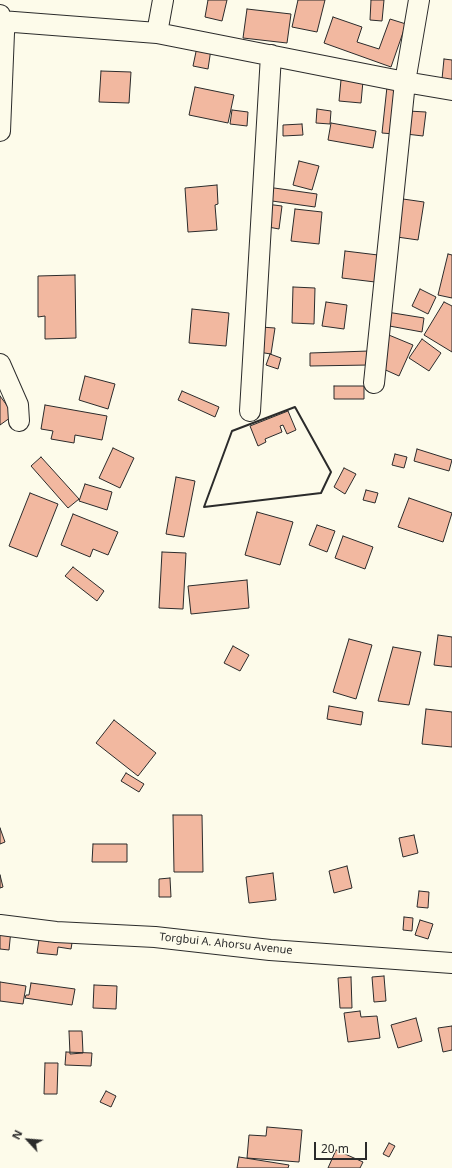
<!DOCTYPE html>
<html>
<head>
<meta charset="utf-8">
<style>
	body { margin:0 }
	#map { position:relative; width:452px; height:1168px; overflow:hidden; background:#fdfbea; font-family:"Noto Sans",sans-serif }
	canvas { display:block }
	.north { position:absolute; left:8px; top:1120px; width:40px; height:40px; -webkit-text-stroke:3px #fdfbea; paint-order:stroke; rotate:296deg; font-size:11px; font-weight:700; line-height:16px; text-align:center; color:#2b2b2b }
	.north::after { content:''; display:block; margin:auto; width:14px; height:18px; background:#2b2b2b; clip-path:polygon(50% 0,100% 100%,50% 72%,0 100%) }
	.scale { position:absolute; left:314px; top:1142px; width:53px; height:18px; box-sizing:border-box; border:2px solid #2b2b2b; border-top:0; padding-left:5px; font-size:12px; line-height:14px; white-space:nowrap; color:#2b2b2b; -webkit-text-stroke:3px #fdfbea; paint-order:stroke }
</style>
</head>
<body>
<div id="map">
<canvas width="452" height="1168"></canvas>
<div class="north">N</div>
<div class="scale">20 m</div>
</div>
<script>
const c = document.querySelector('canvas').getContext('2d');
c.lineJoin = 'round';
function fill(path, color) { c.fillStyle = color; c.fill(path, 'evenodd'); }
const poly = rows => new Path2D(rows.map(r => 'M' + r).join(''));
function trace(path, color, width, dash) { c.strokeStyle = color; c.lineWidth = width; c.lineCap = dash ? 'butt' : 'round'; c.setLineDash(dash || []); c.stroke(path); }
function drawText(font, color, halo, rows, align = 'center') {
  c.font = font + ' "Noto Sans",sans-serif'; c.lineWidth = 3; c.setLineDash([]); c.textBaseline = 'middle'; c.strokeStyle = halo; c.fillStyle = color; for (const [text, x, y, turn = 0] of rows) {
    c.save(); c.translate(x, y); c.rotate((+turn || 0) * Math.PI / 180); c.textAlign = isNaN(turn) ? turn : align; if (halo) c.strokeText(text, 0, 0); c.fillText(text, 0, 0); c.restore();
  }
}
const building = poly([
	[208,0,227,0,222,21,205,17,208,0],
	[298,0,325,0,317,32,292,27,298,0],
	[371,0,384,0,382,21,370,20,371,0],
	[247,9,291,14,287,43,243,38,247,9],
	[333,17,362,27,357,42,379,49,390,19,406,24,391,67,324,43,333,17],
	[197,47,211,49,208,69,193,66,197,47],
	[444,59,452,60,452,80,442,79,444,59],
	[101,71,131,72,129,103,99,102,101,71],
	[341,80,363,81,361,103,339,101,341,80],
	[195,87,234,95,228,123,189,115,195,87],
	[387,87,399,88,394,134,382,133,387,87],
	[317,109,331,111,330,124,316,123,317,109],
	[232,110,248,112,247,126,230,124,232,110],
	[408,111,426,112,423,136,406,134,408,111],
	[331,123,376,131,373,148,328,140,331,123],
	[302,124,303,135,283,136,283,125,302,124],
	[299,161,319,166,312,190,293,185,299,161],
	[217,185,218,204,215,205,217,230,188,232,185,188,217,185],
	[267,187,317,194,315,207,265,200,267,187],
	[396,198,424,202,418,240,390,236,396,198],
	[266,204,282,206,279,229,263,226,266,204],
	[295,209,322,212,319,244,291,241,295,209],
	[345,251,378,255,375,282,342,278,345,251],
	[448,254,452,255,452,298,438,295,448,254],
	[75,275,76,338,45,339,45,316,38,317,38,276,75,275],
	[293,287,315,288,314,324,292,323,293,287],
	[420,289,436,297,428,314,412,306,420,289],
	[326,302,347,305,344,329,322,326,326,302],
	[444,302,452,306,452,352,424,335,444,302],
	[192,309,229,313,226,346,189,343,192,309],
	[387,312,424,318,422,332,384,325,387,312],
	[261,327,275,328,271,354,258,352,261,327],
	[384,333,413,345,399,376,370,363,384,333],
	[422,339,441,353,429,371,409,358,422,339],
	[369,351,369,365,310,366,310,353,369,351],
	[270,354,281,358,278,369,266,365,270,354],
	[85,376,115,384,108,409,79,400,85,376],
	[334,386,364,386,364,399,334,399,334,386],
	[182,391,219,407,215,417,178,400,182,391],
	[0,396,14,415,0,425,0,396],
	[45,405,107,416,102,440,75,435,74,443,51,439,53,431,41,429,45,405],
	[288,411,296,430,287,434,283,425,280,426,282,432,265,439,266,442,258,446,250,426,288,411],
	[113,448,134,458,120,488,99,478,113,448],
	[417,449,452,460,449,471,414,461,417,449],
	[395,454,407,457,404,468,392,465,395,454],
	[41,457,79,499,68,508,31,466,41,457],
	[344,468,356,474,345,494,334,487,344,468],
	[176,477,195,481,184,537,166,534,176,477],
	[85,484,112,492,107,510,79,501,85,484],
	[366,490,378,493,375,503,363,500,366,490],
	[30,493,58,504,37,557,9,546,30,493],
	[409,498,452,513,443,542,398,527,409,498],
	[257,512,293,522,280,565,245,555,257,512],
	[73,514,118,532,108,555,93,549,90,557,61,545,73,514],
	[317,525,335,531,327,552,309,545,317,525],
	[343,536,373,547,365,569,335,558,343,536],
	[162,552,186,553,183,609,159,608,162,552],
	[73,567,104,591,97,601,65,576,73,567],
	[247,580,249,608,191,614,188,586,247,580],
	[438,635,452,637,452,667,434,665,438,635],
	[349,639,372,645,356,699,333,692,349,639],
	[233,646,249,655,240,671,224,663,233,646],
	[393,647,421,652,409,705,378,701,393,647],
	[329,706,363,712,361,725,327,719,329,706],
	[426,709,452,712,452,747,422,744,426,709],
	[114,720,156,753,138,776,96,743,114,720],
	[126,773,144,784,139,792,121,781,126,773],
	[173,815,202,815,203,872,174,872,173,815],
	[0,828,5,842,0,844,0,828],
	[414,835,418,853,403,857,399,838,414,835],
	[93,844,127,844,127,862,92,862,93,844],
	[347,866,352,888,334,893,329,871,347,866],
	[273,873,276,900,249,903,246,877,273,873],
	[0,875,3,887,0,888,0,875],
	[170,878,171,897,159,897,159,879,170,878],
	[419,891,429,892,428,908,417,907,419,891],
	[404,917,413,918,412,931,403,930,404,917],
	[420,920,433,924,428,939,415,935,420,920],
	[0,929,11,930,9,950,0,949,0,929],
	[40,933,73,937,71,949,58,947,57,955,37,953,40,933],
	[384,976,386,1001,374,1002,372,977,384,976],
	[351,977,352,1008,340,1008,338,978,351,977],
	[0,982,26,986,23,1004,0,1001,0,982],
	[31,983,75,989,72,1005,25,998,26,995,29,995,31,983],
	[94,985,117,986,116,1009,93,1008,94,985],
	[360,1011,361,1017,377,1016,380,1038,348,1042,344,1013,360,1011],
	[416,1018,422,1041,398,1048,391,1025,416,1018],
	[452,1026,452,1050,443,1052,438,1028,452,1026],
	[69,1031,82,1031,83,1053,70,1054,69,1031],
	[66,1052,92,1053,91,1066,65,1065,66,1052],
	[45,1063,58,1063,57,1094,44,1094,45,1063],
	[106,1091,116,1096,111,1107,100,1102,106,1091],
	[267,1127,302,1130,299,1162,247,1158,249,1135,266,1136,267,1127],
	[389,1143,395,1146,389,1157,383,1154,389,1143],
	[336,1150,363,1162,360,1168,328,1168,336,1150],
	[239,1157,289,1165,288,1168,237,1168,239,1157]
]);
const minor = poly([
	[0,15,4,33,0,131],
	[1,21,157,33,405,82,419,0],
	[157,33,163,0],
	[0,364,18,405,19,421],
	[374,383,405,82,452,90],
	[250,411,271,55],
	[0,925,56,932,155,937,270,950,452,963]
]);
const wall = poly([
	[295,407,331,472,321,493,204,507,232,431,295,407]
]);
const streetNames = [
	["Torgbui A. Ahorsu Avenue",226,944,6]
];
fill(building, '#f2b8a0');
trace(building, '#2b2b2b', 1);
trace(minor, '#2b2b2b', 22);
trace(minor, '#fdfbea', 20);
trace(wall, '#2b2b2b', 2);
drawText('11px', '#2b2b2b', '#fdfbea', streetNames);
</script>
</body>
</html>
